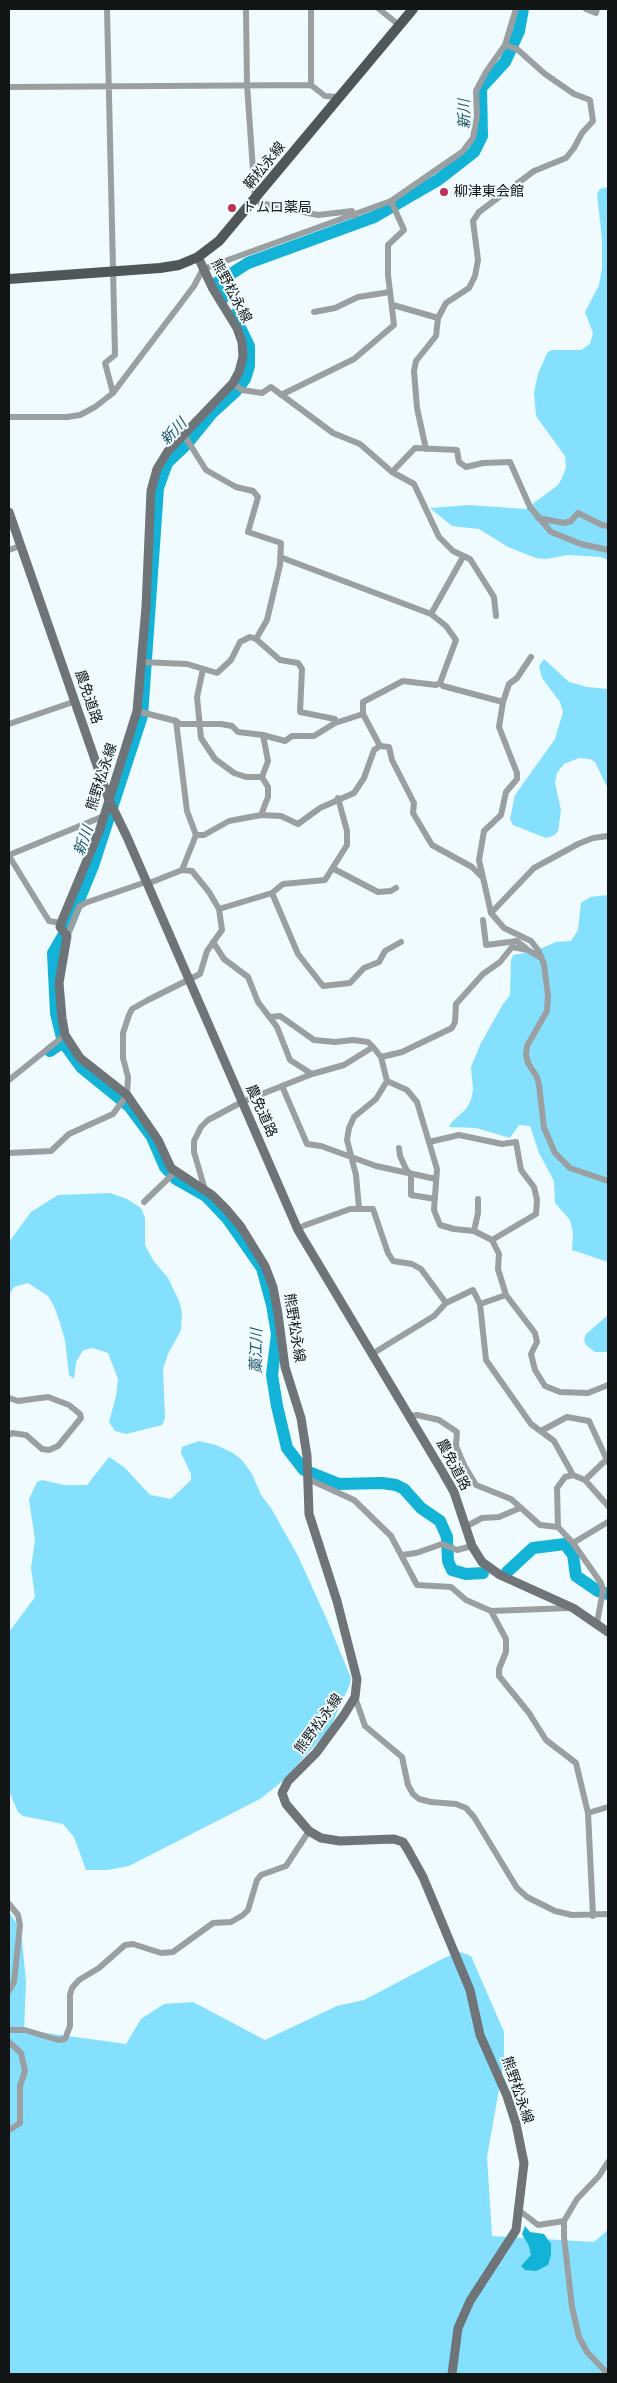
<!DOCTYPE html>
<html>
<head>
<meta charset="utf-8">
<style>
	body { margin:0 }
	#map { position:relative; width:617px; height:2383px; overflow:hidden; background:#effbfe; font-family:"Fira Sans Condensed",sans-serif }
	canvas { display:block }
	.frame { position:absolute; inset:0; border:10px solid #111516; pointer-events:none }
</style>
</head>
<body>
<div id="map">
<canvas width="617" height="2383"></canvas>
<div class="frame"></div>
</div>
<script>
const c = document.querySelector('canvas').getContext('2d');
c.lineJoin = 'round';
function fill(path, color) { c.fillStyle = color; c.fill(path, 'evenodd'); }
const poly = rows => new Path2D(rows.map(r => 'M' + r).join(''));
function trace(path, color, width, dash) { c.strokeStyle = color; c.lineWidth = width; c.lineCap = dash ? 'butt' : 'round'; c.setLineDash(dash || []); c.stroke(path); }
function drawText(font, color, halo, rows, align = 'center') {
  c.font = font + ' "Fira Sans Condensed","Noto Sans JP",sans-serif'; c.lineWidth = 4; c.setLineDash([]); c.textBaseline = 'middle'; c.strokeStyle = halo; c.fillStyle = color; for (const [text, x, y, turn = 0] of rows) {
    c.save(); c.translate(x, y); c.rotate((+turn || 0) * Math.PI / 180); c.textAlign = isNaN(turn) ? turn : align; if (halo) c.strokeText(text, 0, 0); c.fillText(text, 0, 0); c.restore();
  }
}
const green = poly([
	[608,187,608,560,601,557,568,555,546,559,536,558,508,547,479,529,452,526,430,508,469,505,526,509,558,485,561,480,566,468,565,456,536,416,534,393,538,374,547,353,551,350,581,350,590,344,593,333,585,312,599,285,602,268,602,239,597,194,600,189],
	[544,659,569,682,587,687,608,689,608,789,595,762,590,759,579,758,564,764,557,773,555,783,561,810,558,831,555,835,546,838,513,825,510,819,515,795,555,739,563,712,560,702,542,678,539,666],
	[608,895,608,1262,572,1250,573,1233,570,1220,555,1203,554,1181,539,1153,530,1126,519,1125,510,1138,476,1128,449,1127,452,1122,466,1109,471,1100,473,1089,471,1067,481,1043,503,1004,510,995,511,960,513,955,535,951,556,942,571,941,578,930,581,903,590,897],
	[110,1193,127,1199,141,1208,145,1218,145,1245,153,1260,168,1278,179,1301,182,1312,181,1330,168,1354,163,1369,165,1418,162,1425,126,1434,115,1431,109,1422,116,1396,118,1379,108,1353,93,1348,83,1350,76,1362,74,1379,69,1375,65,1340,60,1323,54,1306,48,1296,28,1283,14,1287,9,1295,9,1242,31,1212,58,1195],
	[608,1315,608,1352,595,1352,586,1345,584,1340,586,1334],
	[199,1441,216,1445,233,1453,242,1460,252,1474,261,1495,271,1508,298,1556,327,1620,351,1678,350,1684,330,1728,284,1780,260,1799,129,1866,107,1870,86,1870,74,1837,63,1824,23,1816,18,1812,9,1791,9,1632,35,1597,31,1568,35,1540,29,1499,37,1482,42,1480,64,1485,87,1485,109,1457,124,1467,150,1495,171,1499,191,1480,191,1474,181,1453,182,1447],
	[9,1912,21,1930,26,1982,24,2030,126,2044,141,2019,164,2004,193,2002,265,2040,337,2006,364,2000,444,1958,460,1952,471,1956,504,2032,504,2061,487,2157,492,2236,594,2242,608,2230,608,2374,9,2374]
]);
const water = poly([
	[525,2226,530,2232,544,2234,551,2244,551,2255,548,2265,536,2271,525,2270,521,2266,531,2255,529,2246,522,2234]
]);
const river = poly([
	[223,298,215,284,248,263,374,217,438,180,474,152,482,136,481,88,505,62,519,31,523,9],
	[234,315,249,346,249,366,245,379,236,391,212,413,186,445,167,463,158,488,142,716,93,866,67,929,53,953,56,1013,63,1042,81,1067,129,1106,152,1137,165,1167,176,1179,206,1196,227,1218,262,1268,272,1305,277,1334,272,1375,277,1406,287,1448,304,1470,339,1484,382,1483,396,1485,404,1489,421,1508,440,1521,447,1537,448,1561,452,1570,466,1574,483,1573],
	[50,1051,63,1042],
	[507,1572,533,1548,565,1544,573,1555,576,1576,598,1591,608,1594]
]);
const street = poly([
	[107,9,115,355,105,363,113,393],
	[246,9,247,85,255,198,260,203,318,215,352,211,354,216],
	[379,9,399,25],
	[586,9,596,13,597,9],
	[311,85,311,9],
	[9,87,311,85,325,96,339,97],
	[393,305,438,318],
	[314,312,335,308,358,297,390,292],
	[233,383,242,390,262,393,271,387,333,433,360,444,392,472,414,484,439,537,453,551,470,559,494,597,496,616],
	[281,395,354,359,394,325,388,275,388,245,404,230,391,201],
	[9,417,67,417,80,415,95,407,113,393,194,286,203,269,391,201,462,152,473,138,477,116,476,91,486,72,505,45,516,9],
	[184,435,206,470,236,487,253,491,258,497,248,532,281,543,280,565,267,620,256,639,280,660,298,663,302,669,300,712,335,719,335,723],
	[426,449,417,408,414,371,416,361,436,336,438,318,446,303,469,288,475,276,478,260,473,221,479,212,534,171,566,158,574,148,582,133,593,121,590,100,574,94,545,74,517,49,505,45],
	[392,472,415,448,457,450,459,462,466,467,483,463,510,462,530,507,551,532,581,544,608,550],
	[538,518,564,523,571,521,578,513,602,525,608,526],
	[9,550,20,546],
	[280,557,431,614,446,626,456,640,440,683,443,686,503,702,499,727,517,773,517,779,506,792,501,815,484,831,479,860,491,913,504,928,531,941,538,950,544,964,548,996,547,1011,527,1046,526,1055,528,1063,537,1077,539,1085,544,1128,555,1153,570,1168,608,1181],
	[431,614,463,557],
	[141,662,187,664,217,673,231,660,240,642,250,637,256,639],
	[203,669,197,697,201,738,215,759,234,773,246,777,262,777],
	[503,702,509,684,517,678,531,657],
	[137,711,176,721,187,811,196,835,182,870,147,884],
	[363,714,380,746,389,747,392,760,414,803,413,813,432,845,472,867,482,877],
	[176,721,180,724,221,724,232,726,238,732,263,735,285,741,292,736,314,736,335,723,363,714,363,702,403,681,436,685,440,683],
	[9,724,76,701],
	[261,815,268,797,268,787,262,777,268,761,263,735],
	[196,835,204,835,229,821,261,815,281,816,298,824,320,808,354,793,364,778,374,750,380,746],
	[9,855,104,816],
	[9,856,49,921,61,923],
	[334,869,378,892,391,891,396,888],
	[272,893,298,954,323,986,350,983,364,968,379,962,385,951,401,942],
	[219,909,272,893,283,884,325,880,347,845,347,831,338,798],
	[491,913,534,868,578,844,593,838,608,836],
	[483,920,486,945,517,941,526,948],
	[67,936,79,907,85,903,146,882],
	[213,942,224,959,248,977,258,1002,277,1027,290,1060,312,1074],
	[270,1017,280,1016,314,1040,335,1042,353,1040,368,1042,373,1047,381,1057,387,1081,407,1090,417,1102,437,1169,434,1210,440,1225,454,1229,474,1231,492,1240,499,1254,498,1269,506,1295],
	[381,1057,402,1052,452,1028,455,1022,456,1004,483,974,500,962,512,947,528,950,541,958],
	[9,1080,65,1035],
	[282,1086,307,1144,321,1146,376,1166,436,1179],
	[429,1142,459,1135,502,1144,516,1142,521,1170,534,1187,537,1200,536,1214,492,1240],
	[399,1148,400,1156,407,1171,411,1174,411,1195,435,1199],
	[9,1153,51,1151,69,1134,113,1114,127,1095,128,1077,123,1058,123,1033,129,1015,132,1009,148,1000,200,974,207,951,222,930,219,909,209,892,192,871,182,870],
	[205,1190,194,1152,194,1141,201,1127,208,1120,242,1102,312,1074,344,1065,373,1047],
	[144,1202,175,1172],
	[359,1208,356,1175,347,1140,349,1128,354,1117,376,1099,387,1081],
	[298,1230,303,1226,350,1209,373,1209,388,1253,393,1261,412,1264,421,1269,446,1303],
	[474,1231,478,1213,478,1199],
	[480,1304,506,1295,535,1333,537,1342,531,1354,535,1370,545,1386,560,1392,588,1393,608,1385],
	[372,1354,434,1316,446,1303,473,1290,480,1304,486,1360,531,1424,554,1441,573,1475,585,1480,608,1506],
	[9,1398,18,1401,48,1397,69,1405,80,1414,81,1418,58,1446,49,1450,42,1449,26,1435,12,1433,9,1435],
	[410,1416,417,1415,439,1420,457,1432,456,1446,464,1465,476,1485,511,1499,540,1525,558,1527,573,1543,601,1583,603,1590,597,1623],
	[541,1431,567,1417,589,1421,608,1462],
	[308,1479,354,1500,391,1536,417,1585,451,1587,466,1600,491,1611,570,1608],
	[585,1480,608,1458],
	[465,1527,482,1518,499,1517,520,1508],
	[558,1527,557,1488,565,1477,573,1475],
	[573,1543,608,1522],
	[402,1555,416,1553,442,1544,457,1550,472,1546],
	[491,1611,506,1639,506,1652,499,1669,499,1676,529,1713,546,1740,576,1763,588,1813,593,1916],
	[355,1697,365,1726,402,1757,408,1785,413,1794,419,1799,431,1802,456,1804,466,1808,474,1817,517,1888,527,1897,555,1911,572,1915,608,1914],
	[588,1813,608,1807],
	[9,1904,18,1915,20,1925,14,1982,9,1991],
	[9,2030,25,2030,58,2040,65,2039,70,2026,70,1995,72,1988,79,1980,99,1968,125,1945,133,1944,161,1953,173,1952,213,1923,231,1922,243,1915,248,1910,257,1880,261,1875,286,1866,309,1831],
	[9,2042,21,2053,25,2071,20,2086,20,2123,9,2130],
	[520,2211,538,2225,564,2221],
	[608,2374,587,2352,579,2337,572,2307,564,2237,564,2221,577,2199,599,2176,608,2162]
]);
const secondary = poly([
	[198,257,213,289,237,328,242,342,243,357,239,372,233,383,168,451,157,469,151,491,146,607,137,711,100,829,61,923,60,927,67,936,59,983,62,1018,65,1035,80,1058,127,1095,158,1140,171,1168,212,1195,226,1209,241,1227,265,1266,273,1287,278,1314,285,1367,301,1418,307,1456,309,1514,337,1601,357,1679,355,1697,344,1715,316,1753,288,1781,282,1793,286,1804,309,1831,321,1838,340,1841,394,1839,403,1842,408,1850,423,1877,470,1990,480,2035,507,2096,516,2124,524,2163,516,2230,470,2301,458,2328,452,2374],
	[9,512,109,800,127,837,298,1230,442,1471,454,1492,472,1546,482,1562,500,1575,573,1608,608,1632]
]);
const primary = poly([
	[9,279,160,268,179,265,198,257,219,241,413,9]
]);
const markers = [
	[444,192,5,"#bf2f57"],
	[232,208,5,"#bf2f57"]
];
const streetNames = [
	["鞆松永線",265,166,-51],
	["熊野松永線",231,291,62],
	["農免道路",88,697,71],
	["熊野松永線",102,777,-72],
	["農免道路",261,1111,66],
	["熊野松永線",294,1328,81],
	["農免道路",453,1465,62],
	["熊野松永線",319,1724,-54],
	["熊野松永線",517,2090,71]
];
const poiNames = [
	["柳津東会館",454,192],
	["トムロ薬局",242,208]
];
const waterNames = [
	["新川",465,114,-91],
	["新川",174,432,-46],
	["新川",84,841,-71],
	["藁江川",257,1351,-89]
];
fill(green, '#84e0fc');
fill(water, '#13b3d7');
trace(river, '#13b3d7', 12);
trace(street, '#9a9fa1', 6);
trace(secondary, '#6e7477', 9);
trace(primary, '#4f5759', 10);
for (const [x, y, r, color] of markers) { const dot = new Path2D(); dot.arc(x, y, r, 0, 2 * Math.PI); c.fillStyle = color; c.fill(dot); trace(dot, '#effbfe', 2); }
drawText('14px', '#111516', '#effbfe', streetNames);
drawText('14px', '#111516', '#effbfe', poiNames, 'left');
drawText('italic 15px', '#205767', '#effbfe', waterNames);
</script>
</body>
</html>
